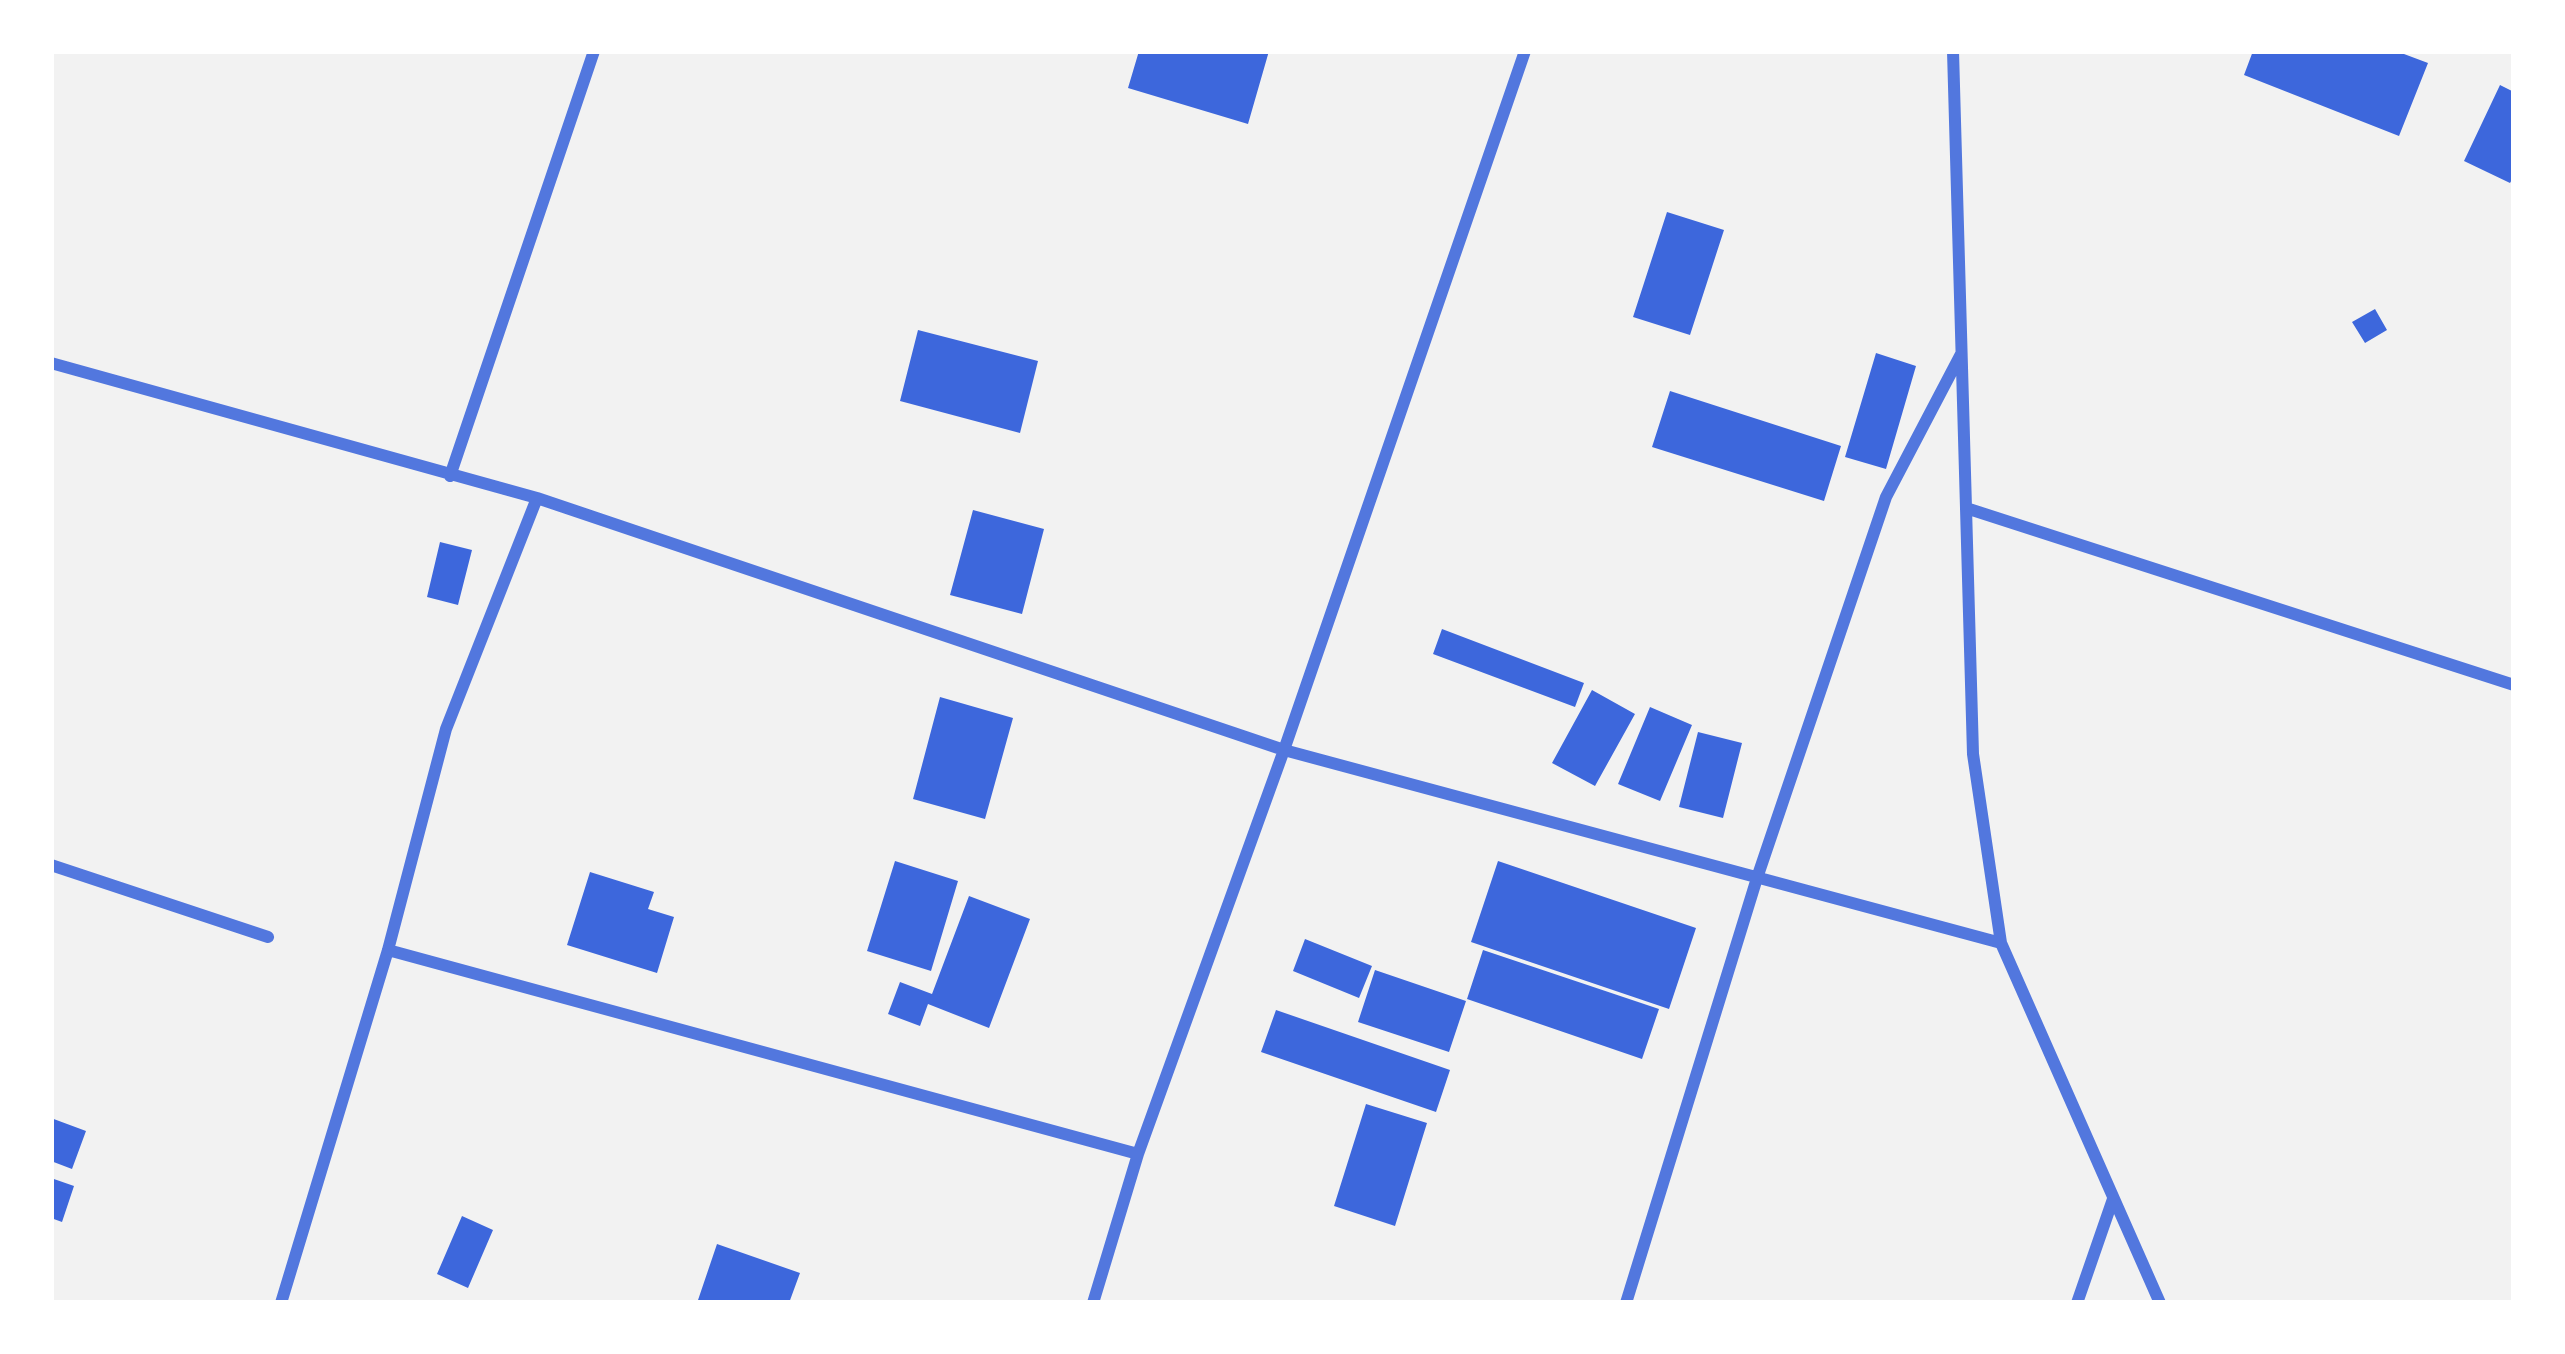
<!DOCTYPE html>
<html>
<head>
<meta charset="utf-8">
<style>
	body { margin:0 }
	#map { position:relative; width:2565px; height:1354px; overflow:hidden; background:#f2f2f2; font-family:Quicksand,sans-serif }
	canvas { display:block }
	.frame { position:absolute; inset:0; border:54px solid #fff; pointer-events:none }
</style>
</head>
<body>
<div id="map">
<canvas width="2565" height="1354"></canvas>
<div class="frame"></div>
</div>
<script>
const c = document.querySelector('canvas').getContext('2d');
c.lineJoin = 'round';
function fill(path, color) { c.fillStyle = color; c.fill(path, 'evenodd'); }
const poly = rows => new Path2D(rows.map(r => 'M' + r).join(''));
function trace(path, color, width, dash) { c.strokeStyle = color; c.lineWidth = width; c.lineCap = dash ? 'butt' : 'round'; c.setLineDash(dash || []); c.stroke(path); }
const building = poly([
	[1139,51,1269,51,1248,124,1128,88],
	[2253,51,2396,51,2428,63,2399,136,2244,75],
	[2500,85,2514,92,2514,176,2510,183,2464,161],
	[1667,212,1724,230,1690,335,1633,317],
	[2375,309,2387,330,2365,343,2352,322],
	[918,330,1038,361,1020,433,900,401],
	[1876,353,1916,366,1886,469,1845,457],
	[1670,391,1841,446,1824,501,1652,447],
	[973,510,1044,529,1022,614,950,595],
	[440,542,472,550,458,605,427,597],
	[1442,629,1584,683,1575,707,1433,654],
	[1592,690,1635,714,1595,786,1552,763],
	[940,697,1013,718,985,819,913,799],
	[1650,707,1692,725,1660,801,1618,784],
	[1698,732,1742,743,1723,818,1679,807],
	[895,861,958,881,931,971,867,951],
	[1498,861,1696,928,1669,1009,1471,942],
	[590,872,654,892,648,909,674,917,657,973,567,945],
	[969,896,1030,919,989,1028,928,1004,920,1026,888,1014,900,982,932,994],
	[1305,939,1372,966,1359,998,1293,971],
	[1483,950,1659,1009,1642,1059,1467,999],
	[1375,970,1466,1001,1449,1052,1358,1022],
	[1276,1010,1450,1070,1436,1112,1261,1052],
	[1366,1104,1427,1123,1395,1226,1334,1206],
	[51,1118,86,1131,72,1169,51,1161],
	[51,1178,74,1186,62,1222,51,1218],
	[462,1216,493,1230,468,1288,437,1274],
	[717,1244,800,1273,789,1303,697,1303]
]);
const minor = poly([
	[1953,51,1973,754,2001,943,2160,1303],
	[51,363,537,498,1284,750,2001,943],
	[450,476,594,51],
	[1966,508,2514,685],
	[51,865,268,937],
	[388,950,1138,1154],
	[281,1303,388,950,446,729,537,498],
	[1093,1303,1138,1154,1284,750,1525,51],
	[1626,1303,1757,878,1886,497,1961,354],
	[2077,1303,2113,1199]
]);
fill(building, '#3d67dc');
trace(minor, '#5277de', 12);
</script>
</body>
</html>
